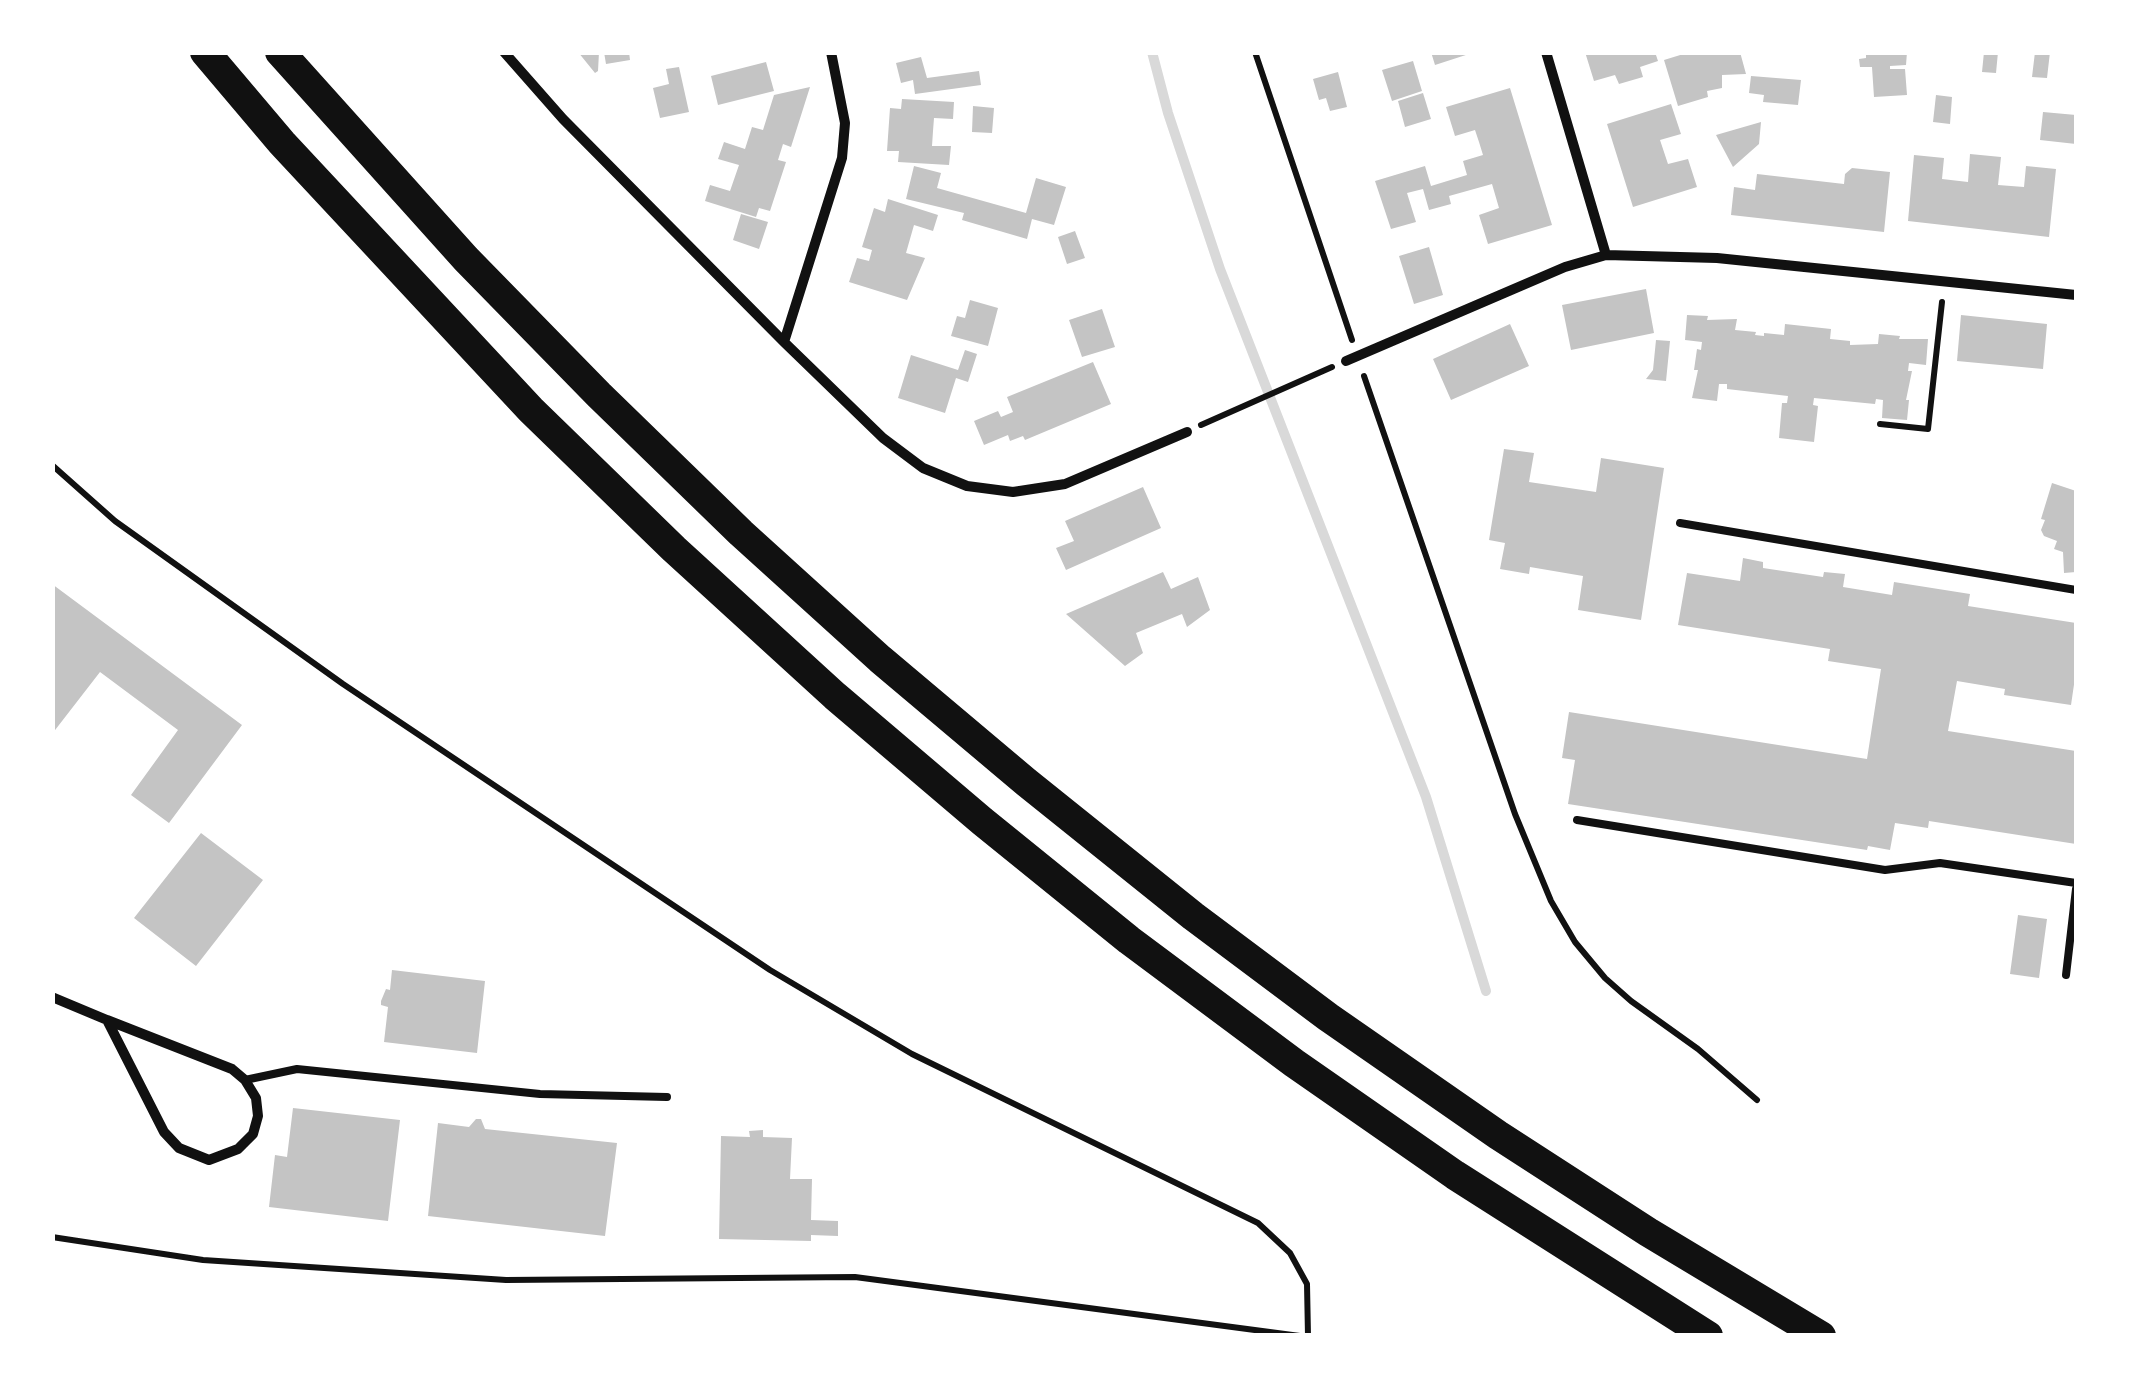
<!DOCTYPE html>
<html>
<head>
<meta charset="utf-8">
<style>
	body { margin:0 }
	#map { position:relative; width:2129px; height:1388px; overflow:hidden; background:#fff; font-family:Merriweather,serif }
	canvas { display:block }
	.frame { position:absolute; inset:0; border:55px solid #fff; pointer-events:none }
</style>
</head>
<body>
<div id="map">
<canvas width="2129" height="1388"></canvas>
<div class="frame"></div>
</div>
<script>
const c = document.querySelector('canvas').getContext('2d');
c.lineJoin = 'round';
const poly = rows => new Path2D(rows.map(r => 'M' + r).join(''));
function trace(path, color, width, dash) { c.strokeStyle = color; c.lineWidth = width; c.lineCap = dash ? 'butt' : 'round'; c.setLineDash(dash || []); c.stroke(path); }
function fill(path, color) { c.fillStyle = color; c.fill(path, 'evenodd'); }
const stream = poly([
	[1152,52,1168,113,1220,269,1426,797,1486,991]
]);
const building = poly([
	[578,52,599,52,598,71,595,73],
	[604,52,629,52,630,60,606,64],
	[1431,52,1472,52,1472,53,1435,65],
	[1585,52,1655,52,1658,61,1640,67,1643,77,1619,84,1615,75,1594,81],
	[1690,52,1740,52,1746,74,1722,75,1722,88,1707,91,1708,97,1678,106,1664,60],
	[1866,52,1907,52,1906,65,1890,66,1890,69,1905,69,1907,95,1874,97,1872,67,1860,67,1859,59,1866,58],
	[1984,52,1998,52,1996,73,1982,72],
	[2035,52,2050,52,2047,78,2032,77],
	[921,57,927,78,979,71,981,85,915,94,913,80,901,83,896,63],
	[1413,61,1422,91,1392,101,1382,70],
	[766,62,774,91,718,105,711,76],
	[679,67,689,112,660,118,653,88,669,84,666,69],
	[1338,72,1347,107,1330,111,1326,98,1319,100,1313,79],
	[1751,76,1801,80,1798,105,1763,102,1764,95,1749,93],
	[810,87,791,147,783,144,778,160,786,162,770,211,759,208,756,217,705,201,710,185,730,191,739,165,718,159,724,142,745,149,752,127,763,130,774,95],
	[1510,88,1552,225,1488,244,1479,215,1499,208,1492,184,1449,196,1451,204,1429,210,1423,189,1407,193,1416,222,1391,229,1375,181,1425,166,1431,186,1467,175,1463,161,1483,155,1479,142,1475,130,1455,136,1446,107],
	[1423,93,1431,119,1405,127,1398,101],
	[1936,95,1952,97,1950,124,1933,122],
	[902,99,954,102,953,119,934,118,933,131,932,146,951,146,949,165,898,162,899,151,887,151,890,108,901,109],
	[1671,104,1681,134,1660,140,1668,164,1688,159,1697,187,1633,207,1607,124],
	[973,106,994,108,992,133,972,132],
	[2043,112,2076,115,2076,144,2040,140],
	[1761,122,1759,144,1733,167,1716,135],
	[1970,154,2001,157,1998,185,2024,187,2026,166,2056,169,2049,237,1908,221,1914,155,1944,158,1942,179,1968,182],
	[914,166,941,173,937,188,1026,213,1036,178,1066,187,1054,225,1032,219,1027,239,962,220,964,213,906,199],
	[1852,168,1890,172,1884,232,1731,215,1734,187,1755,190,1757,174,1844,184,1845,174],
	[888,199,938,215,933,231,914,225,906,253,925,258,907,300,849,282,857,258,869,261,872,250,862,247,874,208,885,212],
	[741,214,768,222,759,249,733,240],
	[1075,231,1085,258,1067,264,1058,237],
	[1429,247,1443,295,1414,304,1399,256],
	[1646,289,1654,333,1571,350,1562,305],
	[970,300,998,308,988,346,951,336,957,316,965,318],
	[1102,309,1115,347,1082,357,1069,320],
	[1687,315,1708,316,1707,320,1737,319,1735,330,1756,332,1755,335,1764,336,1764,333,1784,335,1785,324,1831,329,1830,339,1850,341,1850,345,1878,344,1879,334,1900,336,1899,339,1928,339,1926,365,1909,363,1908,371,1912,371,1906,400,1909,400,1907,420,1882,418,1883,400,1876,399,1875,404,1814,398,1813,405,1818,406,1814,442,1779,438,1782,403,1787,403,1788,396,1727,389,1727,384,1719,384,1717,401,1692,398,1698,370,1694,370,1697,349,1701,350,1702,342,1685,340],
	[1961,315,2047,324,2043,369,1957,361],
	[1510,324,1529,366,1451,400,1433,359],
	[1656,340,1670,341,1666,381,1646,379,1653,370],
	[965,350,977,354,968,382,956,378,945,413,898,398,911,355,958,370],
	[1093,362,1111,404,1025,440,1023,436,1010,441,1008,435,984,445,974,421,998,411,1001,417,1013,412,1007,397],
	[1504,449,1534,453,1529,482,1596,492,1601,458,1664,468,1641,620,1578,610,1583,576,1530,567,1529,574,1500,569,1505,543,1489,540],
	[2052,483,2076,491,2076,572,2064,573,2063,552,2054,549,2057,541,2044,536,2041,530,2045,520,2041,519],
	[1143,487,1161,528,1066,570,1056,548,1074,541,1065,521],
	[1743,558,1763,562,1763,568,1823,577,1824,572,1845,574,1843,587,1892,595,1894,582,1970,594,1968,606,2076,623,2076,671,2071,705,2004,695,2005,689,1957,681,1948,731,2076,751,2076,844,1929,821,1928,828,1895,823,1890,850,1868,846,1867,850,1568,804,1575,760,1562,758,1569,712,1867,759,1881,669,1828,661,1830,649,1678,625,1687,573,1740,581],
	[1163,572,1171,589,1198,577,1210,610,1187,627,1182,614,1136,633,1143,653,1125,666,1066,614],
	[52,584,242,725,169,823,131,795,178,730,100,672,52,734],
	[201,833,263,880,196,966,134,918],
	[2018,915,2047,919,2039,978,2010,974],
	[392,970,485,981,477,1053,384,1042,388,1007,381,1005,381,1001,386,989,390,990],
	[293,1108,400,1120,388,1221,269,1207,275,1155,287,1157],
	[476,1119,481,1119,485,1129,617,1143,605,1236,428,1216,438,1123,469,1127],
	[763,1130,763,1137,792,1138,790,1179,812,1179,811,1220,838,1221,838,1236,811,1235,811,1241,719,1239,721,1136,750,1137,749,1131]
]);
const path = poly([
	[1255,52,1352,340],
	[1364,376,1515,814,1551,901,1575,942,1605,978,1631,1001,1698,1049,1757,1100],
	[1880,424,1928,429,1942,302],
	[1201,425,1332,367],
	[52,465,115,521,343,684,770,970,912,1054,1258,1223,1290,1253,1307,1284,1308,1336],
	[52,1237,203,1260,506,1280,855,1277,1300,1336]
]);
const service = poly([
	[1680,523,2076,590],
	[1577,820,1885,870,1940,863,2076,883],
	[2066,975,2076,889],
	[245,1080,297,1069,540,1094,667,1097]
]);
const minor = poly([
	[504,52,563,119,784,342,883,438,923,468,967,486,1013,492,1065,484,1187,432],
	[1546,52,1606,255],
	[784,342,842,158,845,123,831,52],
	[1346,361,1565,267,1606,255,1717,258,2076,295],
	[52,997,107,1020],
	[107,1020,232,1069,245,1080,256,1098,258,1116,253,1134,238,1149,209,1160,179,1148,164,1132,107,1020]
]);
const motorway = poly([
	[205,52,282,143,531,410,674,549,835,696,982,821,1129,940,1294,1063,1455,1175,1708,1336],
	[280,52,466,259,599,395,741,533,880,659,1026,782,1193,916,1328,1017,1498,1135,1648,1232,1821,1336]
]);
trace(stream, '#d9d9d9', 10);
fill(building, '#c4c4c4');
trace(path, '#111', 6);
trace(service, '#111', 8);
trace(minor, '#111', 10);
trace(motorway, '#111', 30);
</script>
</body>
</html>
